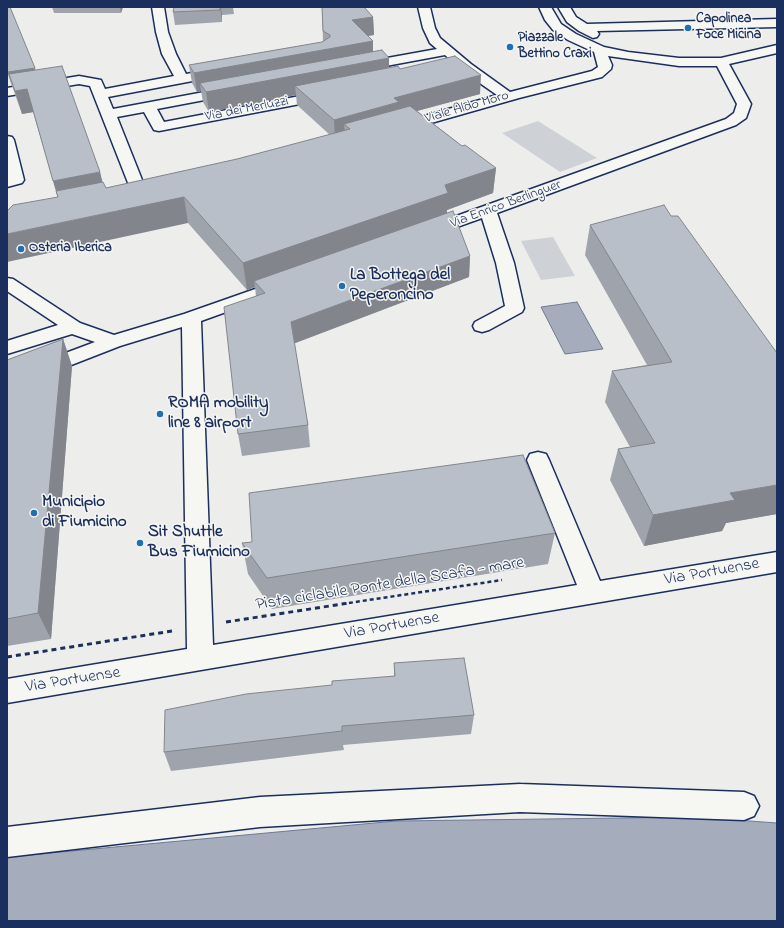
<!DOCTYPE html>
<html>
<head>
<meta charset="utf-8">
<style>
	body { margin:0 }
	#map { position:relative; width:784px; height:928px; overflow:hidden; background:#edeeec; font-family:"Indie Flower",sans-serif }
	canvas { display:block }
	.frame { position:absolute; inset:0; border:8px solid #1b2f5e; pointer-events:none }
</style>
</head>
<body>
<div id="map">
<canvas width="784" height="928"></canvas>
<div class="frame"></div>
</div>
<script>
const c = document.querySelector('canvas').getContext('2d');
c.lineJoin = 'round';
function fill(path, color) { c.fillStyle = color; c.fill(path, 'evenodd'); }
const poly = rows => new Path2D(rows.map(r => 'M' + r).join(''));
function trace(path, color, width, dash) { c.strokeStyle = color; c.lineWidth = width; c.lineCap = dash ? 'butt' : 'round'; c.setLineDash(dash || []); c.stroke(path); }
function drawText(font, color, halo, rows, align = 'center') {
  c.font = font + ' "Indie Flower",sans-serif'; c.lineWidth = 3; c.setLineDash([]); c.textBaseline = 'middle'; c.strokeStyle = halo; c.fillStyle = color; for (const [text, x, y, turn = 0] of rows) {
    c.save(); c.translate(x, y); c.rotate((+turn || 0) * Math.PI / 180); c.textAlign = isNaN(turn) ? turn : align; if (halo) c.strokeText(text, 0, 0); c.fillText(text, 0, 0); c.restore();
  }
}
const green = poly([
	[538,121,597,158,560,172,502,133],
	[553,237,575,276,541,280,521,241]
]);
const water = poly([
	[577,302,603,349,565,354,541,307,577,302],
	[695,817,777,823,777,921,7,921,7,857,396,821,695,817]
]);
const pathFar1 = poly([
	[342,604,502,580]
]);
const path = poly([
	[226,622,349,603],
	[7,657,172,631]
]);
const minor = poly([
	[152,7,164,7,168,32,176,54,186,74,219,68,224,69,226,72,224,75,219,76,108,97,113,109,231,87,236,88,238,91,236,94,231,95,157,109,164,122,326,91,331,92,333,95,331,98,326,99,159,131,154,130,144,112,117,117,148,195,146,198,140,200,134,198,90,86,79,84,7,96,7,88,79,76,101,80,105,89,174,76,162,54,156,32,152,7],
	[418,7,430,7,435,28,440,38,471,64,510,92,592,71,598,67,594,52,568,40,553,30,545,20,539,7,551,7,561,24,576,34,604,47,628,52,679,58,721,58,777,45,777,53,729,64,751,104,746,118,736,125,497,213,514,263,524,308,522,312,489,330,482,332,475,330,473,326,475,322,505,306,496,263,482,218,429,237,423,236,421,232,423,228,726,119,734,113,737,104,717,66,679,66,608,56,612,65,611,69,602,77,519,98,403,131,393,131,391,128,393,125,497,95,461,70,445,55,359,71,354,70,352,67,354,64,437,49,430,43,423,28,418,7],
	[558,7,570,7,576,17,587,24,777,19,777,27,597,31,599,34,597,37,593,38,579,31,567,22,558,7],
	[7,136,12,137,14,140,24,180,22,183,7,187,7,136],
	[7,278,13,279,80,323,114,335,184,314,278,281,284,280,290,281,293,285,290,289,201,321,213,645,577,585,527,460,530,454,538,452,546,454,549,460,600,581,777,552,777,572,7,703,7,679,187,649,182,327,120,346,7,390,7,375,95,342,72,334,7,354,7,341,58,325,7,291,7,278],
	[520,784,744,792,754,796,759,806,754,816,744,820,520,812,260,827,7,857,7,827,260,797,520,784]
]);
const wall = poly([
	[7,7,35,70,100,172,102,182,106,188,237,159,330,135,297,105,296,95,209,112,203,102,201,91,197,92,192,83,189,65,322,42,323,41,322,7,373,17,374,35,367,36,373,41,373,51,389,68,400,69,480,94,417,111,462,146,496,168,493,193,447,210,447,213,470,256,469,277,294,343,308,425,310,447,242,456,238,434,256,296,255,287,247,290,188,223,58,197,33,112,22,114,7,72],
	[52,7,123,7,121,13,54,13],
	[174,7,233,7,234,14,222,15,222,22,175,25,173,12],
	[671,216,777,353,777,514,726,523,722,531,644,546,610,480,618,449,630,447,605,402,612,371,647,365,585,255,590,225],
	[63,339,72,366,51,639,7,646,7,360],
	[555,533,548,564,272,609,248,574,242,543],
	[394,663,474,715,471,734,343,745,344,750,171,771,164,752,332,685,394,676]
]);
const shadedWall = poly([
	[120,7,123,7,121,13],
	[220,7,221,7,222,15,222,22],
	[373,17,374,35,353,38,352,20],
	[373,41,373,59,200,83,201,91,197,92,194,73],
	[389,58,389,76,295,86,296,95,209,112,206,92],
	[35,68,38,81,9,74,12,86,8,72],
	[481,75,480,94,350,129,344,124,345,137,335,140,334,120,394,98],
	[27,89,34,112,22,114,15,91],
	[496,168,493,193,447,210,447,219,254,281,255,287,247,290,243,263,445,185],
	[100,172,106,196,60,205,53,181],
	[184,197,188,223,7,262,7,234],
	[470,256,469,277,293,344,291,322],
	[63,339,72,366,51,639,38,613],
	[777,485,777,514,726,523,722,531,644,546,653,515,730,493]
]);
const building = poly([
	[7,7,10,7,35,68,8,72,7,70,7,7],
	[174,7,220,7,220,10,173,12,174,7],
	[322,7,364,7,373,17,352,20,373,41,194,73,189,65,322,42,330,37,330,35,323,31,322,7],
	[382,50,389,58,206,92,200,83,382,50],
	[455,56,481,75,394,98,399,102,334,120,295,86,398,66,400,69,455,56],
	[62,66,100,172,53,181,27,89,15,91,9,74,62,66],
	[410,106,462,146,465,145,496,168,445,185,448,193,243,263,184,197,7,234,7,211,13,205,58,197,56,191,103,182,106,188,237,159,350,129,344,124,410,106],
	[664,205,671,216,678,216,777,353,777,485,730,493,735,500,653,515,618,449,655,443,612,371,672,362,590,225,664,205],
	[453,211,470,256,291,322,308,425,238,434,224,307,265,293,254,281,453,211],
	[63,339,38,613,7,619,7,360,63,339],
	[523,455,555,533,267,578,242,543,252,542,249,493,523,455],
	[464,658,474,715,342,726,342,731,164,752,165,710,246,694,332,685,332,681,395,676,394,663,464,658]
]);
const markers = [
	[688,28,4,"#1f6fb2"],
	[510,47,4,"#1f6fb2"],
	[21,249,4,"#1f6fb2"],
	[342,286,4,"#1f6fb2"],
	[160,414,4,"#1f6fb2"],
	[34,513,4,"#1f6fb2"],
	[140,543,4,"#1f6fb2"]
];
const farPoinames = [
	["Capolinea",696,20],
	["Foce Micina",696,36],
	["Piazzale",518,39],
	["Bettino Craxi",518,55],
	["Osteria Iberica",29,249]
];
const farStreetnames = [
	["Viale Aldo Moro",467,108,-16],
	["Via dei Merluzzi",247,110,-11],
	["Via Enrico Berlinguer",506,205,-20]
];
const poiNames = [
	["La Bottega del",350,276],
	["Peperoncino",350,296],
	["ROMA mobility",168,404],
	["line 8 airport",168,424],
	["Municipio",42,503],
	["di Fiumicino",42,523],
	["Sit Shuttle",148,533],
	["Bus Fiumicino",148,553]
];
const streetNames = [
	["Via Portuense",712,573,-10],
	["Pista ciclabile Ponte della Scafa - mare",390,585,-9],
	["Via Portuense",392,627,-10],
	["Via Portuense",73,681,-9]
];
fill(green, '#ced2d7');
fill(water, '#a5acbc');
trace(water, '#6e7a96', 1);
trace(minor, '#1b2f5e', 3);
trace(pathFar1, '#1b2f5e', 2.5, [4, 3]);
trace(path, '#1b2f5e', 3, [5, 4]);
fill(minor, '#f6f6f2');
fill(wall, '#9fa4ac');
fill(shadedWall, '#82868c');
fill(building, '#b9bfc8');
trace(building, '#82868c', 1);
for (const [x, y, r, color] of markers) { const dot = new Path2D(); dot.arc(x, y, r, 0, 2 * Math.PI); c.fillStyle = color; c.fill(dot); trace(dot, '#f6f6f2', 1.5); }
drawText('bold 14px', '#1b2f5e', '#f6f6f2', farPoinames, 'left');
drawText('14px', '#1b2f5e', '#f6f6f2', farStreetnames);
drawText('bold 17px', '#1b2f5e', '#f6f6f2', poiNames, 'left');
drawText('17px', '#1b2f5e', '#f6f6f2', streetNames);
</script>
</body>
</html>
